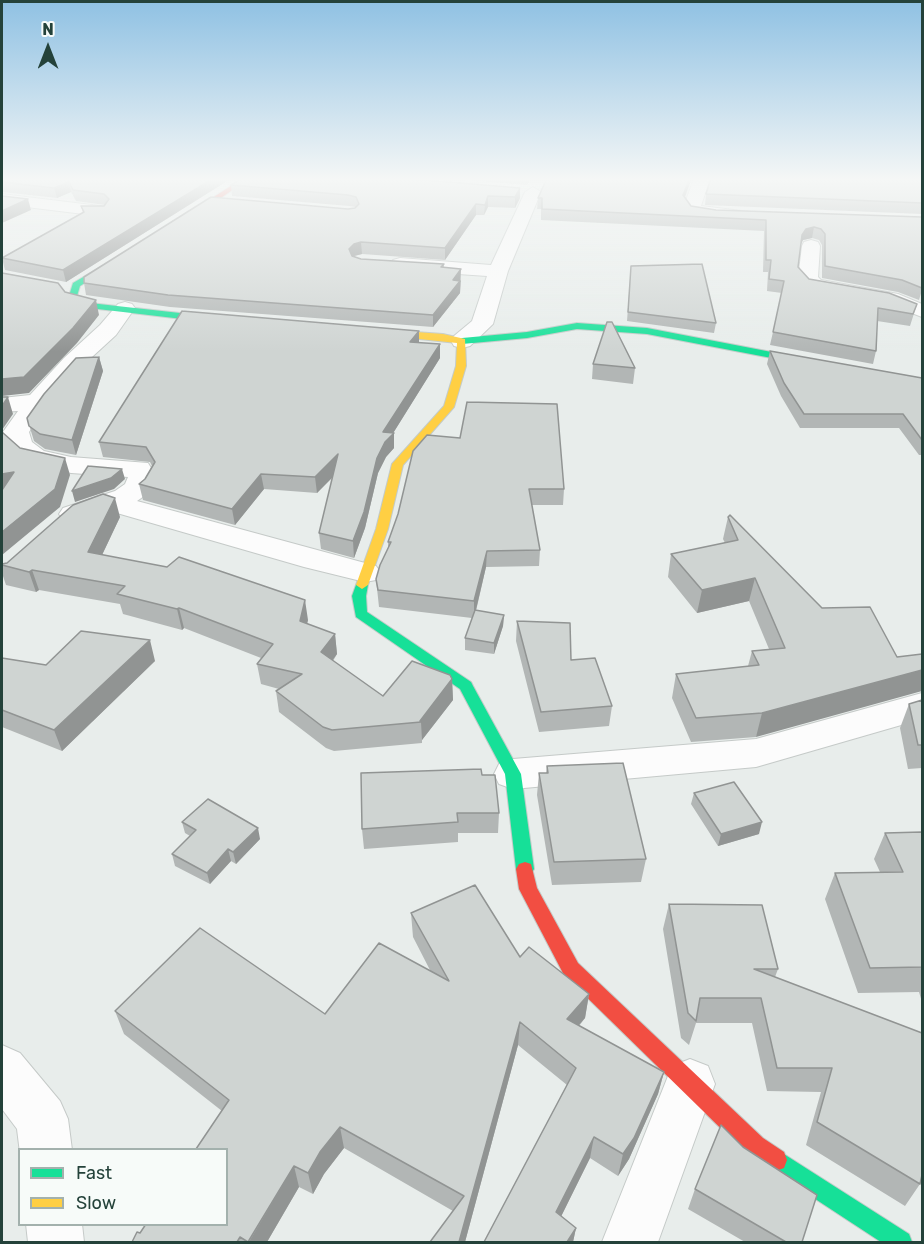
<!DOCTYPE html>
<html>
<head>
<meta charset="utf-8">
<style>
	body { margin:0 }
	#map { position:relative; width:924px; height:1244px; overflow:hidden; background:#e8edeb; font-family:Rubik,sans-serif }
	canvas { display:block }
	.frame { position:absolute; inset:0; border:3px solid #24423a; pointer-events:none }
	.legend { position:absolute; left:18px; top:1148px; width:210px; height:78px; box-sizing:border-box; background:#f7fbf9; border:2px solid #a3b1ad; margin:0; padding:8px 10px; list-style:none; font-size:18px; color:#24423a }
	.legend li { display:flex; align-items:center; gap:12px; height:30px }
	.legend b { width:30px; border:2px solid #a3b1ad }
	.north { position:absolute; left:18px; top:18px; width:60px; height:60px; -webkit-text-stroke:4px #f7fbf9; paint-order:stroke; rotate:0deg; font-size:16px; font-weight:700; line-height:24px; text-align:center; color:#24423a }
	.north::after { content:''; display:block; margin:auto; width:21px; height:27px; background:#24423a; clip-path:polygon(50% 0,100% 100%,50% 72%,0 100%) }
</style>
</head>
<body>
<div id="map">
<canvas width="924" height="1244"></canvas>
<div class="frame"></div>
<ul class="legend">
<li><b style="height:8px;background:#16e098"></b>Fast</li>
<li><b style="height:8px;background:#ffcf43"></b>Slow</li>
</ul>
<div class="north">N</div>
</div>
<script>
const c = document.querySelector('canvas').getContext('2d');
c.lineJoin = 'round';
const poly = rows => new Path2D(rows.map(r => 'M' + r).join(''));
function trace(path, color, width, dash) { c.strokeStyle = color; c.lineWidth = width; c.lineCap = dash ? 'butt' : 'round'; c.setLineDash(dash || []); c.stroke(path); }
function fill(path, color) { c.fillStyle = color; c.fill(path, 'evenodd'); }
const street = poly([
	[694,178,710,178,701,206,742,211,745,215,742,219,736,220,690,215,684,206,694,178],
	[533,187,541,192,508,271,493,324,470,346,462,348,454,346,451,341,454,336,472,321,487,276,400,270,393,268,390,264,393,260,400,258,491,265,525,192,533,187],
	[2,194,100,206,106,207,109,211,106,215,100,216,2,204,2,194],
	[811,240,818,242,820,246,818,277,821,280,898,294,922,304,922,317,886,303,808,289,798,279,802,246,804,242,811,240],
	[125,302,132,304,135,308,116,335,80,368,46,407,29,432,32,442,44,451,71,457,148,463,156,476,147,494,137,501,376,566,381,573,376,580,365,582,304,567,110,511,73,523,63,520,59,514,63,508,115,491,125,484,128,477,71,473,26,463,7,446,3,432,18,411,2,412,2,398,30,395,64,358,100,325,118,304,125,302],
	[922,693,922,719,756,767,513,789,499,784,494,774,499,764,513,759,756,739,922,693],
	[2,1045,20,1053,60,1101,68,1119,72,1150,20,1150,20,1153,17,1129,2,1109,2,1045],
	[690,1059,708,1066,715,1084,658,1242,602,1242,672,1066,690,1059],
	[26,1224,82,1224,84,1242,28,1242,26,1224]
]);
const fast = poly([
	[121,255,124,255,124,259,80,286,77,296,79,299,90,303,225,318,229,321,225,324,89,308,73,303,69,296,73,283,121,255],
	[577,323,647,328,813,360,818,363,813,366,647,334,577,329,527,338,462,344,457,341,462,338,527,332,577,323],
	[362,581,368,585,366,596,367,612,471,682,473,686,521,774,534,869,531,874,525,876,519,874,516,869,505,774,460,689,356,617,352,596,356,585,362,581],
	[776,1149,909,1234,912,1242,881,1242,768,1168,765,1160,768,1152,776,1149]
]);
const slow = poly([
	[375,329,443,334,465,339,466,366,454,407,403,465,388,529,368,585,362,589,356,585,376,529,392,464,444,406,456,366,457,343,372,334,372,330,375,329]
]);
const jam = poly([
	[243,178,250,178,181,225,174,223,243,178],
	[525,862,531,864,537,888,578,963,763,1138,784,1152,787,1160,784,1168,776,1171,747,1154,564,975,519,889,516,869,519,864,525,862]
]);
const wall = poly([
	[2,178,232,178,66,282,5,270,2,258,83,213,81,206,104,206,105,205,76,201,71,192,57,198,2,192],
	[405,178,520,198,515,208,488,207,484,215,476,215,445,260,362,254,354,256,361,259,444,264,444,268,461,281,460,293,433,327,170,307,86,295,84,283,348,209,355,208,356,207,349,206,232,196,231,185],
	[437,178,531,178,527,185],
	[922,178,922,216,922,214,705,205,706,194],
	[685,197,691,206,716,210,922,217,922,290,919,300,898,292,822,278,822,245,819,240,812,238,803,240,801,244,798,267,809,279,917,304,910,326,877,321,876,351,873,364,770,345,782,293,767,291,768,272,763,272,764,231,541,220,541,209,537,209,538,198],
	[631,266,716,323,714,333,627,321],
	[419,331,419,343,440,358,393,433,394,448,386,457,378,473,365,528,354,558,321,549,319,533,333,476,317,493,264,489,235,525,143,500,139,484,145,479,152,466,150,462,103,457,99,442],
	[770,351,922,378,922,455,919,455,899,428,800,428,781,396,767,364],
	[99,357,103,371,76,455,45,449,34,441,27,418],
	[593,364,635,368,633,384,592,379],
	[413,451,564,489,563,505,532,505,540,550,539,566,486,567,476,611,504,615,503,626,494,654,465,650,465,638,472,618,379,607,376,579,388,548,388,542,398,514],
	[120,517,102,555,308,620,307,624,335,634,337,654,333,661,383,696,452,679,453,700,422,740,422,743,334,751,326,748,279,712,276,691,279,689,261,684,257,664,261,658,184,628,182,630,123,614,120,604,39,590,36,592,6,585,2,573,2,564,7,563],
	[728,517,822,608,756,737,691,742,672,698,676,674,748,666,752,651,769,649,749,601,697,613,668,577,671,554,725,543,723,539],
	[517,621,571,660,612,706,609,726,539,732,516,641],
	[2,658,46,665,155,661,62,751,2,727,2,728],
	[922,700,922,768,908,769,900,728,909,704],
	[547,766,646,859,641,882,552,885,537,795,539,773,546,773],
	[482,775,499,813,498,833,458,833,458,842,364,849,362,829],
	[694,793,759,834,718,846,691,804],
	[182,822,260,839,236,864,231,861,210,884,175,866,172,854,190,836,185,833],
	[922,832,922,1002,919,992,858,993,825,899,835,873,880,872,874,859,885,833],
	[669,904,778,969,775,977,920,1184,905,1206,806,1145,821,1092,767,1091,752,1023,696,1023,689,1045,681,1038,663,929],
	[411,913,520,957,589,994,585,1018,579,1026,664,1072,658,1094,629,1159,618,1176,590,1158,561,1216,576,1228,573,1242,484,1242,567,1085,518,1045,465,1242,430,1242,453,1211,344,1148,324,1174,313,1194,299,1187,267,1242,132,1242,140,1233,222,1111,124,1034,115,1011,325,1014,431,972,413,937],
	[695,1189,802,1242,745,1242,688,1209]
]);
const shadedWall = poly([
	[214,178,232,178,66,282,63,270],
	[527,178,531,178,527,185],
	[690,178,692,178,682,205,683,195],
	[69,182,71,192,57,198,54,188],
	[520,188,520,198,515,208,515,197],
	[488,196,488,207,484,215,485,205],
	[28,199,31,210,2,223,2,211],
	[476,204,476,215,445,260,445,248],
	[814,227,812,238,803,240,800,246,802,235,806,229],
	[361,242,362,254,354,256,350,261,349,249,354,244],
	[461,269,460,293,433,327,433,315,453,280],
	[96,300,99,315,77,343,29,393,2,396,2,379],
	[419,331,419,345,410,342],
	[440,344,440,358,392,435,394,433,394,448,386,457,378,473,365,528,354,558,353,541,383,432],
	[99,357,103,371,76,455,72,440],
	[8,397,13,414,2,430,2,406],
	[338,454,340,470,317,493,315,477],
	[65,458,70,475,60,507,2,555,2,532],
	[122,469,125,479,114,489,75,502,72,491],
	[14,472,2,492,2,474],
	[261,474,264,489,235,525,232,509],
	[115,498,120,517,94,572,88,552],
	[487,551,486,567,474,618,474,601],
	[32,570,39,590,36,592,29,572],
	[755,578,749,601,697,613,702,590],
	[305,600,308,620,302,641,300,621],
	[179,608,184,628,182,630,177,609],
	[504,615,503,626,494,654,494,643],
	[335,634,337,654,323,673,321,652],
	[150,640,155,661,62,751,54,730],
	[922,670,922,691,756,737,762,713],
	[452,679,453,700,422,740,421,722,420,721],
	[762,822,759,834,718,846,721,834],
	[258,828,260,839,236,864,233,852],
	[228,849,231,861,210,884,207,873],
	[589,994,585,1018,564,1042,567,1019],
	[520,1022,518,1045,465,1242,459,1242],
	[664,1072,658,1094,629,1159,618,1176,623,1154],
	[340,1127,344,1148,324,1174,313,1194,308,1173,320,1152],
	[594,1137,590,1158,553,1233,556,1212],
	[294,1166,299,1187,267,1242,249,1242],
	[576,1228,573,1242,567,1242]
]);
const building = poly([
	[2,178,214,178,63,270,2,258,84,212,81,206,104,206,109,199,104,194,73,190,69,182,54,188,2,182,2,178],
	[242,178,402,178,520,188,515,197,488,196,485,205,476,204,445,248,361,242,354,244,349,249,352,256,361,259,444,264,441,267,461,269,453,280,460,281,433,315,168,295,84,283,84,277,211,197,348,209,355,208,359,204,356,197,348,195,231,185,242,178],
	[547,178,690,178,683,195,691,206,716,210,922,217,922,288,902,280,825,266,825,234,821,229,814,227,806,229,802,235,798,267,809,279,889,293,917,304,913,314,878,308,876,351,773,332,784,281,769,279,771,260,766,260,766,220,542,209,542,198,538,198,547,178],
	[711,178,922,178,922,203,706,194,711,178],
	[2,196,28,199,2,211,2,196],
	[702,264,716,323,628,312,631,266,702,264],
	[2,273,58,283,65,292,96,300,73,328,24,377,2,379,2,273],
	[182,311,419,331,410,342,440,344,383,432,394,433,385,442,377,458,364,512,353,541,319,533,338,454,315,477,261,474,232,509,139,484,145,479,155,462,146,447,99,442,182,311],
	[607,322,612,322,635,368,593,364,607,322],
	[770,351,922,378,922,440,903,414,804,414,784,383,770,351],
	[99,357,72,440,40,434,29,426,27,418,44,394,76,358,99,357],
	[2,397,8,397,2,406,2,397],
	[467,402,557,404,564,489,529,489,540,550,487,551,474,601,378,590,376,579,380,565,391,542,388,542,398,514,413,451,427,435,460,438,467,402],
	[2,432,20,448,65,458,55,489,2,532,2,490,14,472,2,474,2,432],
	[88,466,122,469,111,478,72,491,88,466],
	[103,494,115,498,88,552,167,567,179,557,305,600,300,621,335,634,321,652,383,696,412,661,450,675,452,679,420,721,421,722,332,730,323,727,276,691,302,674,257,664,273,644,179,608,177,609,117,594,125,586,32,570,29,572,2,565,2,564,7,563,73,505,103,494],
	[730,515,822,608,870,607,897,657,922,654,922,670,762,713,696,718,676,674,759,665,752,651,785,648,755,578,702,590,671,554,738,540,728,517,730,515],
	[475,610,504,615,494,643,465,638,475,610],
	[517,621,570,623,571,660,595,658,612,706,541,712,517,621],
	[81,631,150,640,54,730,2,710,2,658,46,665,81,631],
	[922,700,922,745,918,745,909,704,922,700],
	[623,763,646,859,554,862,539,773,548,773,547,766,623,763],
	[481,769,482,775,495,775,499,813,457,813,458,822,362,829,361,773,481,769],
	[734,782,762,822,721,834,694,793,734,782],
	[208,799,258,828,233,852,228,849,207,873,172,854,196,830,182,822,208,799],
	[922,832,922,967,870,968,835,873,903,872,885,833,922,832],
	[475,885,520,957,529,947,589,994,567,1019,664,1072,634,1138,623,1154,594,1137,556,1212,576,1228,567,1242,484,1242,576,1068,520,1022,459,1242,430,1242,464,1196,340,1127,320,1152,308,1173,294,1166,248,1242,240,1237,237,1242,132,1242,137,1232,140,1233,146,1224,226,1224,226,1149,196,1149,229,1100,115,1011,200,928,325,1014,379,943,449,981,411,913,475,885],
	[669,904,762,905,778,969,754,969,922,1033,922,1175,920,1184,817,1122,832,1068,777,1068,761,998,700,998,696,1021,688,1013,669,904],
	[721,1125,743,1147,817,1195,802,1242,786,1242,695,1189,721,1125]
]);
trace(street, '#c5cac8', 2);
trace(fast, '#c3cbc8', 2);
trace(slow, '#c3cbc8', 2);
trace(jam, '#c3cbc8', 2);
fill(street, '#fcfcfc');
fill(fast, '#16e098');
fill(slow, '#ffcf43');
fill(jam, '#f24e42');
fill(wall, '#b2b6b5');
fill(shadedWall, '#919493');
fill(building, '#cfd4d2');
trace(building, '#919493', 1.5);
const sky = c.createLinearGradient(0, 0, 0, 352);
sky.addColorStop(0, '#8fc1e3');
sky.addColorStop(0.51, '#f5f7f6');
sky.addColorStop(1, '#f5f7f600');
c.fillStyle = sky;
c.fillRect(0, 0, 924, 352);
</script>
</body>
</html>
